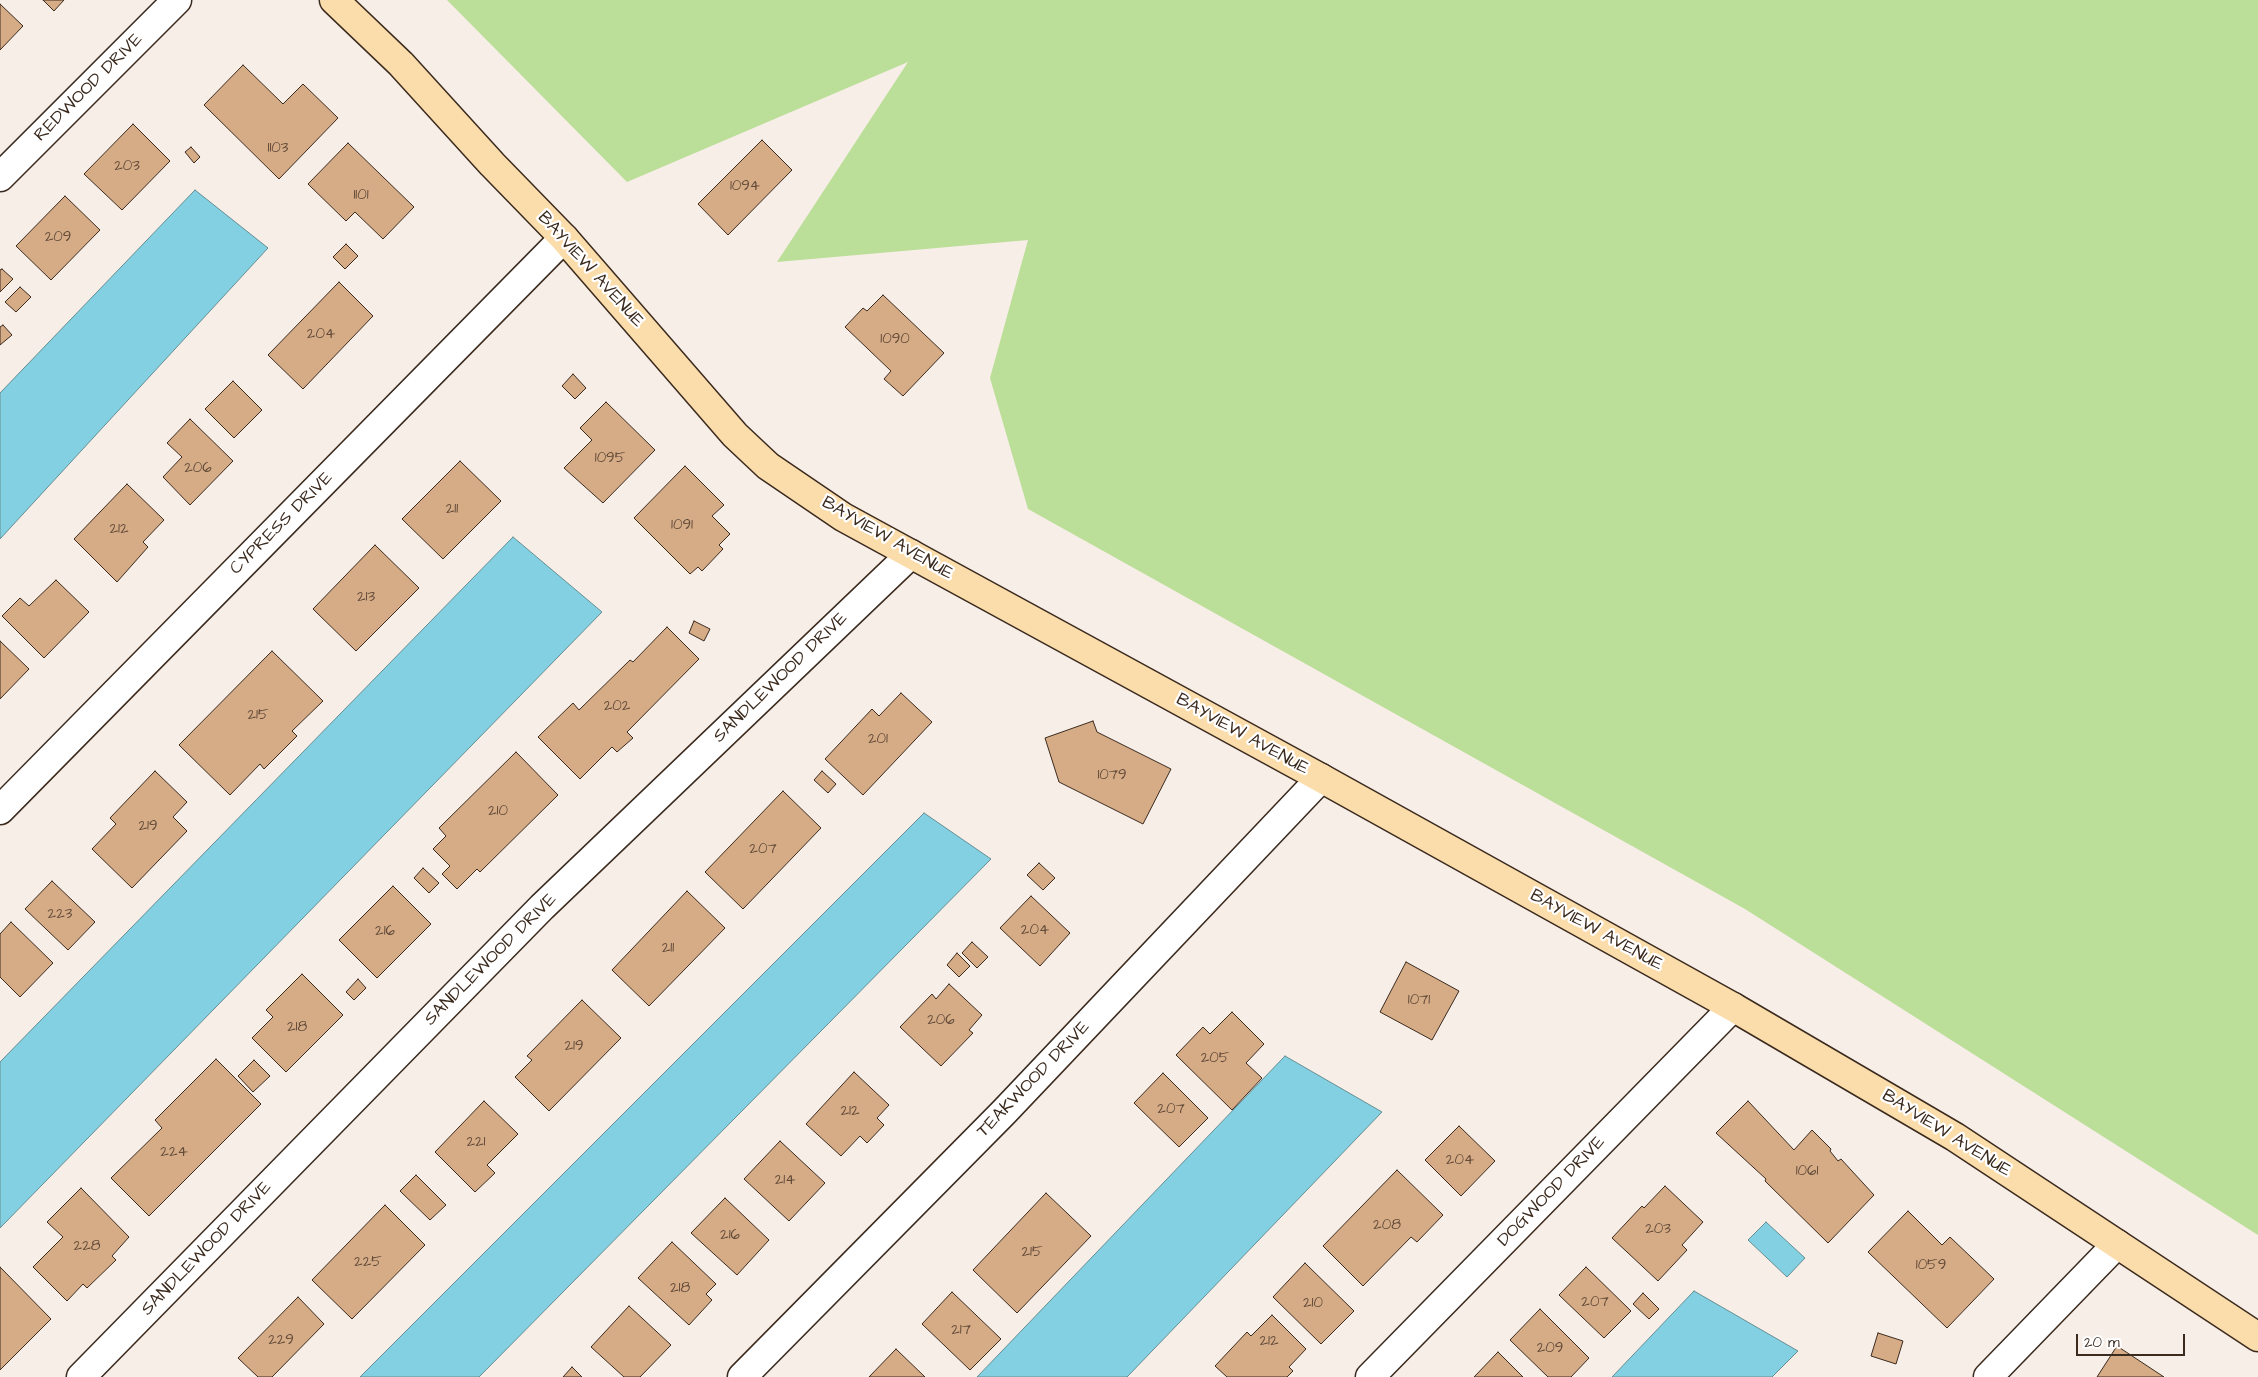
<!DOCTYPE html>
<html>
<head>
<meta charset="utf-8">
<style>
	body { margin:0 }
	#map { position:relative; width:2258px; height:1377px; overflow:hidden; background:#f7eee7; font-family:"Architects Daughter",sans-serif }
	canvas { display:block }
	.scale { position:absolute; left:2076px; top:1334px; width:109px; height:22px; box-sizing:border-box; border:2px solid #3b2a1e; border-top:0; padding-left:6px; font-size:15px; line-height:18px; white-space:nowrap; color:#3b2a1e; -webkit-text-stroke:4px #fff; paint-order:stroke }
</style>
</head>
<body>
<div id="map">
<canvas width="2258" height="1377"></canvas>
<div class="scale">20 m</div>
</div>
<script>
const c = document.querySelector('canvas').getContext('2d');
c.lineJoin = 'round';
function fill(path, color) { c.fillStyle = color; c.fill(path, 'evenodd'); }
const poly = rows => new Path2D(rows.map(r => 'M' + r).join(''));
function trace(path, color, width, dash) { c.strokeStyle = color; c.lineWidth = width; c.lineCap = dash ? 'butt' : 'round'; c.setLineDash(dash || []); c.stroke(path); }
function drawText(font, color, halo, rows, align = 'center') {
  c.font = font + ' "Architects Daughter",sans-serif'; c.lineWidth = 4.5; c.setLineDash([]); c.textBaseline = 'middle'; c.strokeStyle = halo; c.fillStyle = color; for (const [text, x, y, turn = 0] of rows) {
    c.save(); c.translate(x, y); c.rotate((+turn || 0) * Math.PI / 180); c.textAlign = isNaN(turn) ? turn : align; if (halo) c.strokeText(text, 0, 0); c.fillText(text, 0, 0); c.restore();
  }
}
const green = poly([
	[447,0,2258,0,2258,1235,1745,909,1028,509,990,378,1028,240,777,262,908,62,627,182]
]);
const water = poly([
	[195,190,268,248,0,539,0,393,195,190],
	[513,537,602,612,0,1228,0,1062,513,537],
	[924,813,991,859,479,1377,360,1377,924,813],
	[1285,1056,1382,1112,1127,1377,977,1377,1285,1056],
	[1766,1222,1805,1258,1787,1277,1748,1240,1766,1222],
	[1694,1291,1798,1351,1772,1377,1612,1377,1694,1291]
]);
const building = poly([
	[43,0,64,0,54,11,43,0],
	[0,4,23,26,0,50,0,4],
	[243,65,283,104,303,84,338,118,279,179,204,105,243,65],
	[133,124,170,161,122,210,84,174,133,124],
	[762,140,792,170,728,235,698,204,762,140],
	[348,143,414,207,383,239,355,212,346,221,308,184,348,143],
	[191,147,200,157,194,163,185,152,191,147],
	[65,196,100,230,51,280,16,246,65,196],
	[346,244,358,256,345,269,333,257,346,244],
	[2,269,13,279,0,292,0,270,2,269],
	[339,282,373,316,303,389,268,355,339,282],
	[20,287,31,297,16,312,5,302,20,287],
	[883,295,944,353,903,396,884,379,891,371,845,327,863,308,867,311,883,295],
	[3,325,12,335,0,345,0,327,3,325],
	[573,374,586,388,575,399,562,386,573,374],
	[233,381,262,410,234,438,205,409,233,381],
	[606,402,655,450,603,503,564,468,592,440,580,428,606,402],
	[190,419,233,461,190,505,163,477,182,457,167,443,190,419],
	[460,461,501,501,443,559,402,519,460,461],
	[685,466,724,505,712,516,730,534,719,545,723,549,702,571,698,567,690,574,634,518,685,466],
	[127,484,164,520,143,542,148,547,117,582,74,539,127,484],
	[375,545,419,588,356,651,313,609,375,545],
	[56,580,89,612,44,658,2,616,20,598,29,606,56,580],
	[694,621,710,629,704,641,689,633,694,621],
	[667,627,699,659,627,732,633,738,617,752,612,747,580,779,538,737,573,703,579,710,630,660,633,662,667,627],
	[0,641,29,669,0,699,0,641],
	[272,651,323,701,292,731,297,736,264,769,260,764,230,795,179,745,272,651],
	[901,693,932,722,863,795,825,759,872,709,879,716,901,693],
	[1093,721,1097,732,1171,769,1143,824,1059,782,1045,738,1093,721],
	[516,752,558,795,480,872,477,869,457,889,442,874,450,866,433,849,446,836,439,828,516,752],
	[155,771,187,802,173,817,187,831,132,888,92,849,116,824,110,818,155,771],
	[822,771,836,784,828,793,814,780,822,771],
	[783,791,821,828,743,909,705,872,783,791],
	[1039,863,1055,878,1043,890,1027,875,1039,863],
	[423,868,439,883,429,893,414,878,423,868],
	[52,881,95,922,68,950,25,909,52,881],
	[393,886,431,924,377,978,339,940,393,886],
	[687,891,725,928,649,1006,612,970,687,891],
	[1031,896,1070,933,1040,966,1000,928,1031,896],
	[11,922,53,963,20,997,0,977,0,934,11,922],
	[972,942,988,957,977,968,962,953,972,942],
	[957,953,970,966,959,977,947,965,957,953],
	[1406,962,1459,991,1432,1040,1380,1012,1406,962],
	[302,974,343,1015,286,1072,252,1038,273,1017,266,1010,302,974],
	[358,979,366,988,354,1000,346,992,358,979],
	[949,984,982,1015,969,1030,973,1033,941,1066,900,1027,932,994,936,999,949,984],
	[582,1000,621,1038,549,1111,515,1077,532,1060,527,1056,582,1000],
	[1232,1012,1264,1044,1246,1063,1262,1078,1232,1110,1176,1055,1203,1027,1210,1034,1232,1012],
	[216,1059,261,1104,149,1216,111,1178,162,1128,155,1120,216,1059],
	[254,1060,270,1076,253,1092,238,1076,254,1060],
	[854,1072,889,1105,877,1118,884,1125,867,1143,860,1136,841,1156,806,1124,854,1072],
	[1163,1073,1208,1118,1179,1147,1134,1103,1163,1073],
	[484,1101,518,1134,487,1165,495,1173,475,1192,435,1152,484,1101],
	[1748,1101,1794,1150,1812,1130,1831,1149,1830,1151,1838,1161,1841,1159,1874,1195,1828,1243,1765,1181,1766,1179,1716,1133,1748,1101],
	[1459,1126,1495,1161,1461,1196,1425,1160,1459,1126],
	[780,1141,825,1183,789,1221,744,1179,780,1141],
	[1397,1170,1443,1215,1417,1242,1411,1237,1363,1286,1323,1246,1397,1170],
	[416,1175,446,1205,430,1220,400,1191,416,1175],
	[1665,1186,1703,1222,1682,1245,1687,1250,1658,1281,1612,1238,1642,1206,1644,1208,1665,1186],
	[81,1188,129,1237,112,1256,116,1260,87,1288,83,1284,67,1301,33,1267,63,1237,47,1222,81,1188],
	[1046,1193,1091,1236,1017,1313,973,1270,1046,1193],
	[725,1198,769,1240,737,1275,691,1233,725,1198],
	[385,1205,425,1245,352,1319,312,1280,385,1205],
	[1908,1211,1942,1245,1950,1237,1994,1279,1947,1328,1868,1252,1908,1211],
	[672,1242,716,1284,706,1294,712,1300,689,1325,638,1278,672,1242],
	[1305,1263,1354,1311,1321,1344,1273,1297,1305,1263],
	[0,1267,51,1319,0,1370,0,1267],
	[1586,1267,1631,1311,1604,1338,1559,1295,1586,1267],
	[952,1292,1001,1339,970,1370,922,1324,952,1292],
	[1643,1293,1659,1309,1649,1319,1633,1304,1643,1293],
	[298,1297,324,1324,272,1377,258,1377,238,1358,298,1297],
	[629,1306,671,1345,640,1377,624,1377,591,1347,629,1306],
	[1540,1309,1589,1358,1571,1377,1548,1377,1510,1340,1540,1309],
	[1272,1315,1306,1349,1289,1367,1293,1371,1287,1377,1227,1377,1215,1366,1247,1332,1251,1336,1272,1315],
	[1878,1333,1903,1341,1896,1364,1871,1356,1878,1333],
	[2117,1346,2164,1377,2097,1377,2117,1346],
	[896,1349,925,1377,869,1377,896,1349],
	[1498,1352,1523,1377,1474,1377,1498,1352],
	[572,1367,582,1377,563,1377,572,1367]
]);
const minor = poly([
	[0,177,177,0],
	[0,810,564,238],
	[81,1377,542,907,911,554],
	[742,1377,1004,1112,1321,778],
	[1370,1377,1733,1007],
	[1988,1377,2117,1244]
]);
const major = poly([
	[334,0,401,64,492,164,564,238,735,435,768,466,843,517,1321,778,1733,1007,1955,1137,2258,1337]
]);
const numberNames = [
	["1103",278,149],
	["203",127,167],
	["1094",745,187],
	["1101",361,196],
	["209",58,238],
	["204",321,335],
	["1090",895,340],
	["1095",610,459],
	["206",198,469],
	["211",452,510],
	["1091",682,526],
	["212",119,530],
	["213",366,598],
	["202",617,707],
	["215",258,716],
	["201",878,740],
	["1079",1112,776],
	["210",498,812],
	["219",148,827],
	["207",763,850],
	["223",60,915],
	["204",1035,931],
	["216",385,932],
	["211",668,949],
	["1071",1419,1001],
	["206",941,1021],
	["218",297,1028],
	["219",574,1047],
	["205",1215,1059],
	["207",1171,1110],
	["212",850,1112],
	["221",476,1143],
	["224",174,1153],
	["204",1460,1161],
	["1061",1807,1172],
	["214",785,1181],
	["208",1387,1226],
	["203",1658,1230],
	["216",730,1236],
	["228",87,1247],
	["215",1032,1253],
	["225",368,1263],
	["1059",1931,1266],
	["218",680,1289],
	["207",1595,1303],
	["210",1313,1304],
	["217",961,1331],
	["229",281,1341],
	["212",1269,1342],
	["209",1550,1349]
];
const streetNames = [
	["REDWOOD DRIVE",89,88,-45],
	["BAYVIEW AVENUE",590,270,48],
	["CYPRESS DRIVE",282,524,-45],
	["BAYVIEW AVENUE",887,539,30],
	["SANDLEWOOD DRIVE",781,678,-44],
	["BAYVIEW AVENUE",1242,735,29],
	["BAYVIEW AVENUE",1596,931,29],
	["SANDLEWOOD DRIVE",491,960,-45],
	["TEAKWOOD DRIVE",1034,1080,-46],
	["BAYVIEW AVENUE",1946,1134,32],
	["DOGWOOD DRIVE",1552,1192,-46],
	["SANDLEWOOD DRIVE",207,1249,-46]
];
fill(green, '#bbde98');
fill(water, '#82d0e1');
trace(water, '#668e93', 1);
fill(building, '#d6ac87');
trace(building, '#3b2a1e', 1);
trace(minor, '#3b2a1e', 31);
trace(major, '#3b2a1e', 31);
trace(minor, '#fff', 28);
trace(major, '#fbddab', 28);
drawText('15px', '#624a38', null, numberNames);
drawText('18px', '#3b2a1e', '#fff', streetNames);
</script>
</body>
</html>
